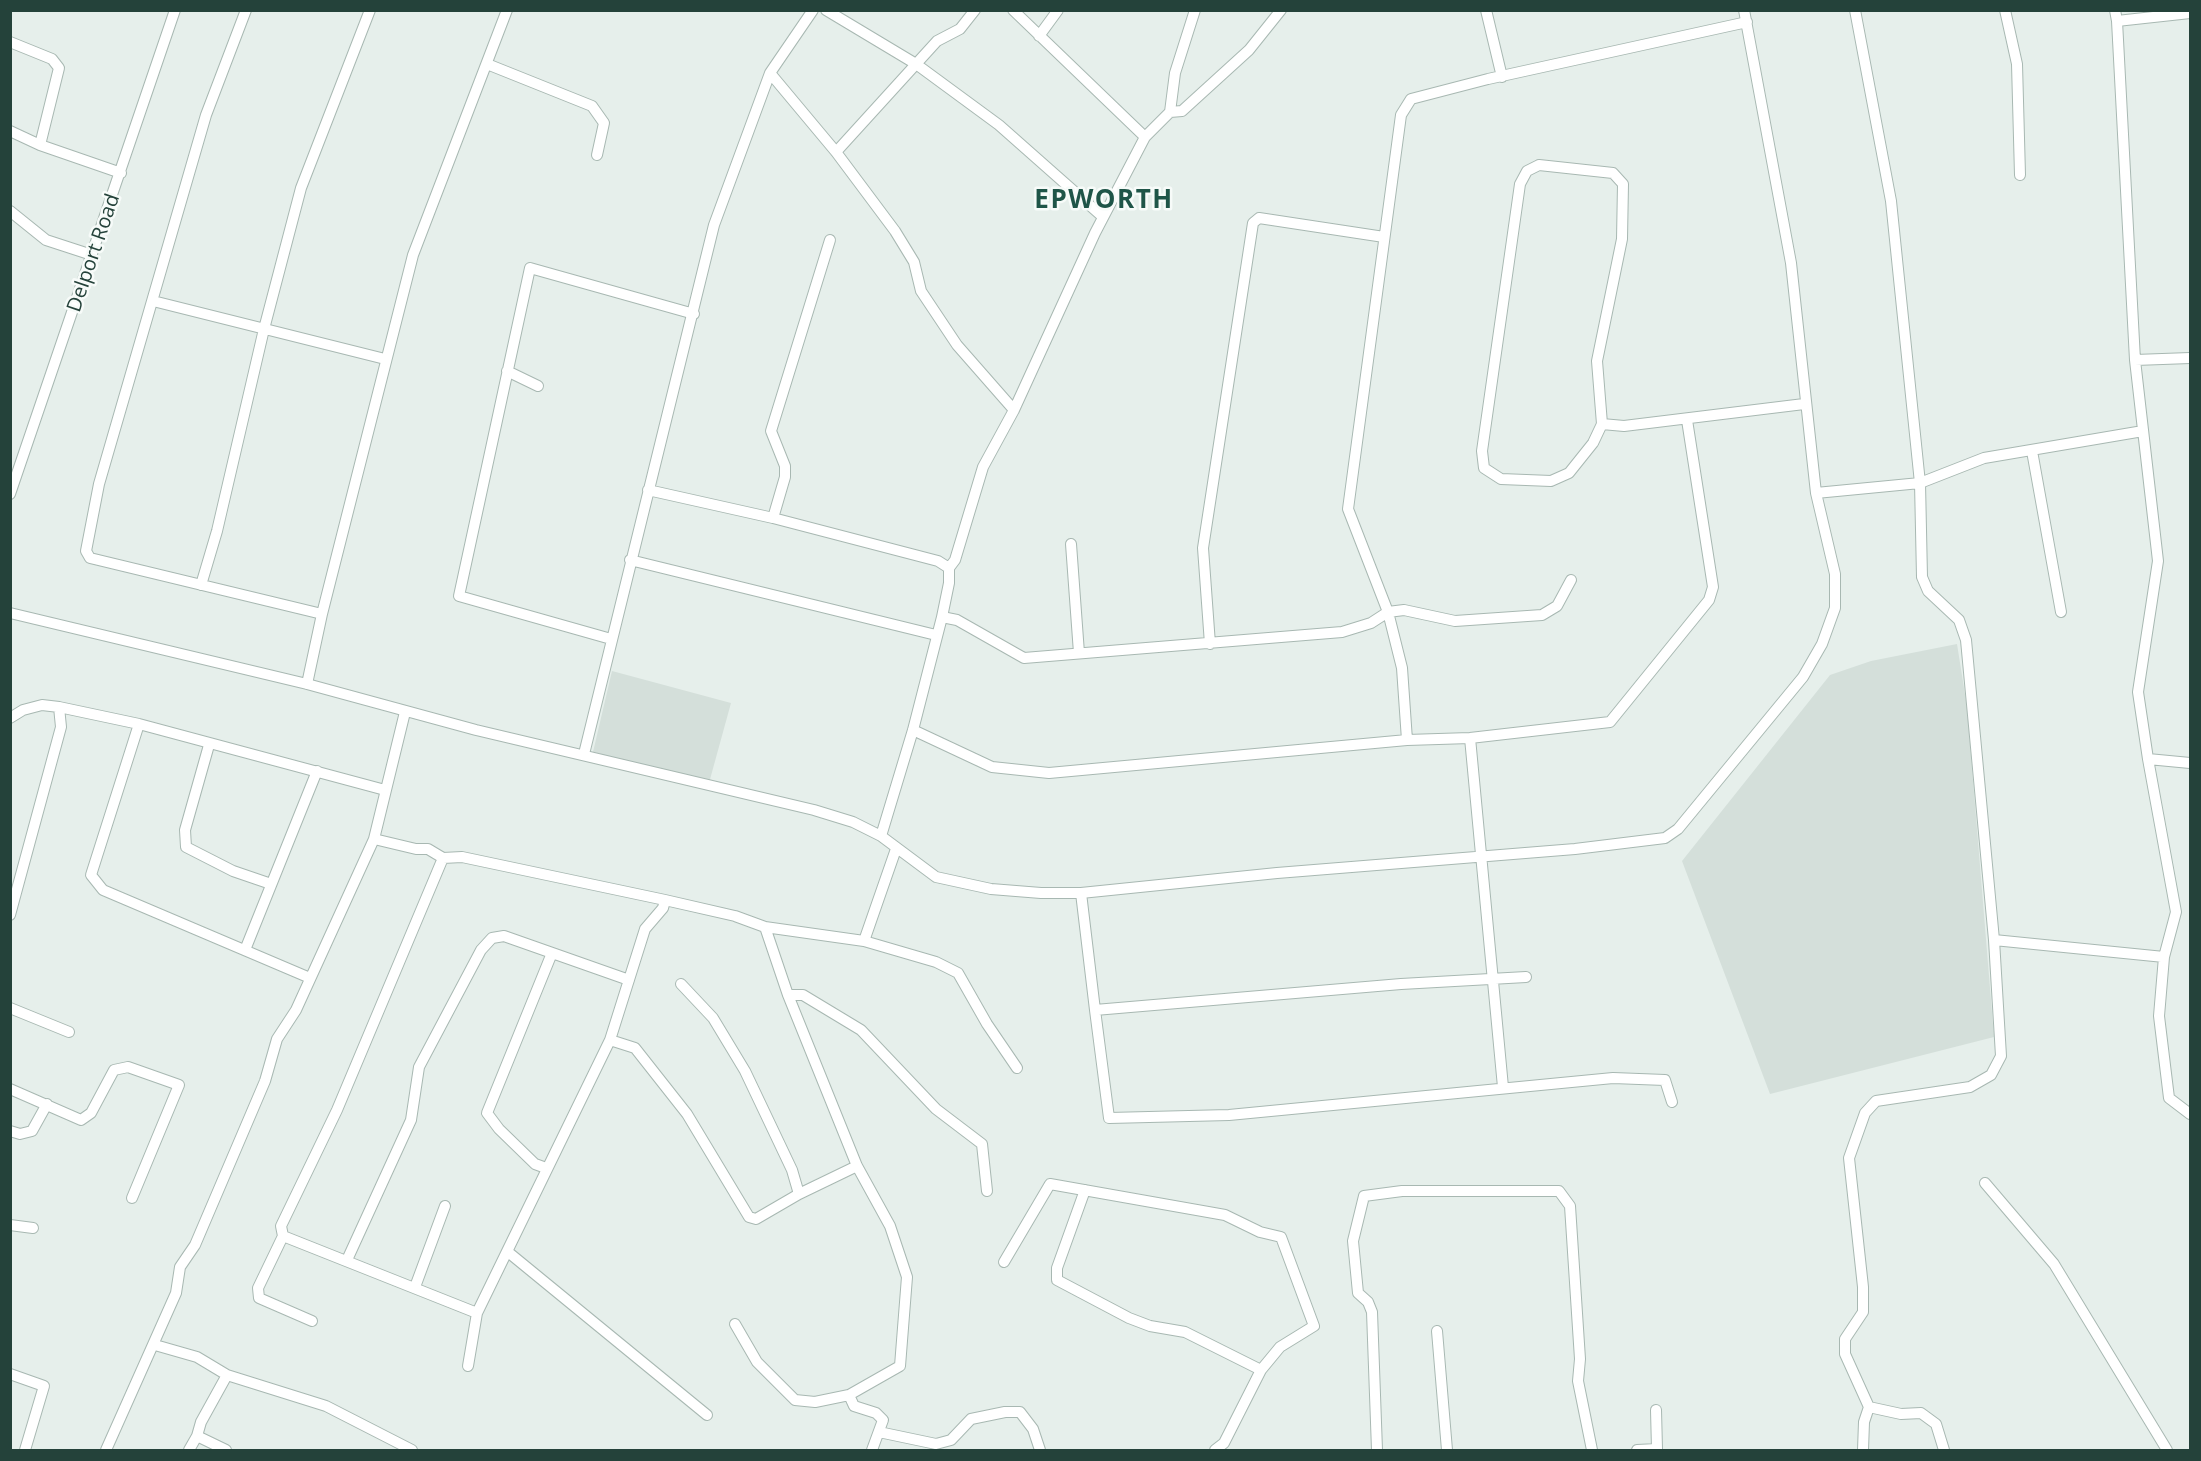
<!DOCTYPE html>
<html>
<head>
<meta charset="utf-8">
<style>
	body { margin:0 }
	#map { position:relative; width:2201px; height:1461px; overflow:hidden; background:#e6efeb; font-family:"Open Sans",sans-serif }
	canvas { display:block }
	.frame { position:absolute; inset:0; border:12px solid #24423a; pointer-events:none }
</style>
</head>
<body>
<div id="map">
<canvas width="2201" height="1461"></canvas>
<div class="frame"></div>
</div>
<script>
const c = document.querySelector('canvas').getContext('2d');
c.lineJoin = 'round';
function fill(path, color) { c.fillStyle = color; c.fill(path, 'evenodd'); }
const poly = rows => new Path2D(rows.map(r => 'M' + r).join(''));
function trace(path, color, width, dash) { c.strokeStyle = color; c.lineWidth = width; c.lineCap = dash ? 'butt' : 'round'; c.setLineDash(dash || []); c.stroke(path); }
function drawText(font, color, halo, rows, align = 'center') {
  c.font = font + ' "Open Sans",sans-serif'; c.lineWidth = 5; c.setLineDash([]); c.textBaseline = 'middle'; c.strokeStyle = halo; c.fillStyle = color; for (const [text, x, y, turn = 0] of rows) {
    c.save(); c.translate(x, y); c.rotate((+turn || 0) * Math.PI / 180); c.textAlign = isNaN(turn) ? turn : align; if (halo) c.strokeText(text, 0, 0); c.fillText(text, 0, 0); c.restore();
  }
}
const built = poly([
	[1957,644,1967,707,1994,1037,1770,1094,1682,861,1830,675,1871,661],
	[612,671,731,703,709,783,593,752]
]);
const minor = poly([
	[246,10,206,115,99,484,86,551,90,558,322,614],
	[826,10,916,64,999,125,1103,217],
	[1013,10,1145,137],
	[1486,10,1502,77],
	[1855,10,1891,201,1920,483,1922,577,1928,591,1959,620,1966,640,1994,940,2001,1056,1991,1075,1970,1087,1876,1101,1865,1113,1849,1158,1863,1287,1863,1312,1845,1339,1845,1354,1869,1407,1864,1422,1863,1450],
	[2005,10,2017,64,2020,175],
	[2115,10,2117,21,2135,360,2158,561,2138,692,2148,759,2176,912,2164,957,2159,1016,2169,1098,2190,1114],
	[2117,21,2190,13],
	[1039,36,1058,10],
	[10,42,52,59,59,68,40,145],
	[487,64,592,106,604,123,597,155],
	[770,73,836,152,895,231,914,262,921,291,957,345,1014,410],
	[1170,112,1182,111,1249,50,1281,10],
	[10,131,40,145,121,173],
	[836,152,937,41,960,29,975,10],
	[1539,165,1613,173,1623,184,1622,239,1597,361,1602,424,1593,443,1569,473,1551,481,1501,479,1484,468,1482,451,1520,184,1527,171,1539,165],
	[10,211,46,240,92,255],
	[153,301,385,359],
	[2135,360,2190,358],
	[507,371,538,386],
	[1602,424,1624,426,1804,404],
	[2032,451,2061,612],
	[648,490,773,518,938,561,949,568,949,583,942,617,913,730,881,836],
	[1816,493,1920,483,1984,458,2143,431],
	[10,494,175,10],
	[773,518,785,477,785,466,771,431,830,240],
	[1071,544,1079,653],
	[630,560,936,635],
	[949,568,955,560,983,467,1014,410,1095,233,1145,137,1170,112,1175,73,1195,10],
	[201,585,217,531,264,329,301,188,370,10],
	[10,613,307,684,476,730,814,810,853,822,881,836,936,877,991,889,1041,893,1081,893,1277,873,1575,849,1665,838,1678,829,1803,677,1822,644,1835,608,1835,574,1816,493,1791,263,1744,10],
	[942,617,957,620,1024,658,1342,632,1371,623,1388,612,1404,610,1455,621,1542,615,1557,606,1571,580],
	[611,639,459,596,530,268,694,314],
	[1210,644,1203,548,1253,223,1259,218,1384,237],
	[307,684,322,614,413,255,507,10],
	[10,718,23,710,42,705,59,707,139,724,385,790],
	[139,724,91,875,103,890,310,978],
	[913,730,992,767,1049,773,1407,740,1470,738,1610,722,1709,600,1713,587,1687,420],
	[1470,738,1503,1087],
	[1407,740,1402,668,1388,612,1348,509,1401,115,1411,99,1488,79,1747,22],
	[209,745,185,830,186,847,233,871,271,884],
	[584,754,714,225,770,73,813,10],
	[2148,759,2190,763],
	[374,839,416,849,428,849,443,858,462,857,665,900,735,916,765,927,864,941,936,962,958,973,987,1024,1017,1068],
	[1081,893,1095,1010,1401,984,1526,977],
	[10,915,61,727,59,707],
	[1994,940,2164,957],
	[864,941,896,849],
	[245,950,317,771],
	[681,984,713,1018,745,1071,792,1170,799,1194],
	[788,995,803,995,861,1030,936,1109,982,1144,987,1191],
	[10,1008,69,1032],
	[1095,1010,1109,1118,1229,1115,1613,1078,1665,1080,1672,1102],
	[610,1040,635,1048,687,1114,749,1217,756,1219,799,1194,857,1166],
	[10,1089,81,1120,91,1113,114,1070,128,1067,179,1085,132,1198],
	[10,1131,20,1134,32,1131,47,1104],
	[546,1168,535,1164,499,1129,487,1113,552,953],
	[1985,1183,2054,1264,2167,1450],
	[1085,1190,1057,1268,1057,1280,1129,1318,1150,1326,1185,1332,1261,1370],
	[10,1225,33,1228],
	[283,1236,477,1313],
	[508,1252,707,1415],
	[347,1260,411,1120,419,1067,481,950,492,938,504,936,629,980],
	[1004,1262,1050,1184,1225,1215,1260,1232,1281,1237,1314,1326,1280,1347,1261,1370,1224,1443,1215,1450],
	[415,1287,445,1206],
	[312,1321,259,1298,258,1288,283,1236,281,1226,337,1110,443,858],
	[735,1324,757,1362,795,1400,815,1402,849,1395,900,1366,907,1277,890,1226,857,1166,788,995,765,927],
	[1437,1331,1447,1450],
	[155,1345,197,1357,227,1375,326,1406,412,1450],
	[468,1366,477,1313,610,1040,645,929,663,908,665,900],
	[10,1374,44,1386,25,1450],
	[849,1395,854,1406,876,1413,883,1420,872,1450],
	[1869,1407,1901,1414,1921,1413,1936,1424,1944,1450],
	[879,1432,936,1444,951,1440,971,1419,1005,1412,1020,1412,1033,1429,1040,1450],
	[106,1450,176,1293,180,1267,195,1245,265,1081,277,1039,296,1010,374,839,405,712],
	[189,1450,197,1436],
	[226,1450,197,1436,201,1422,227,1375],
	[1377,1450,1372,1312,1368,1302,1358,1293,1353,1241,1364,1196,1402,1191,1559,1191,1570,1206,1580,1359,1578,1381,1592,1450],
	[1637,1450,1657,1449,1656,1410]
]);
const streetNames = [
	["Delport Road",94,253,-71]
];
const districtNames = [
	["EPWORTH",1104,201]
];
fill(built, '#d4dfda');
trace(minor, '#a8b8b2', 12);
trace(minor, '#fff', 10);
drawText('20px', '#24423a', '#f7fbf9', streetNames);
c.letterSpacing = '1.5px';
drawText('bold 26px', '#1f5548', '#f7fbf9', districtNames);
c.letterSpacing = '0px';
</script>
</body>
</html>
